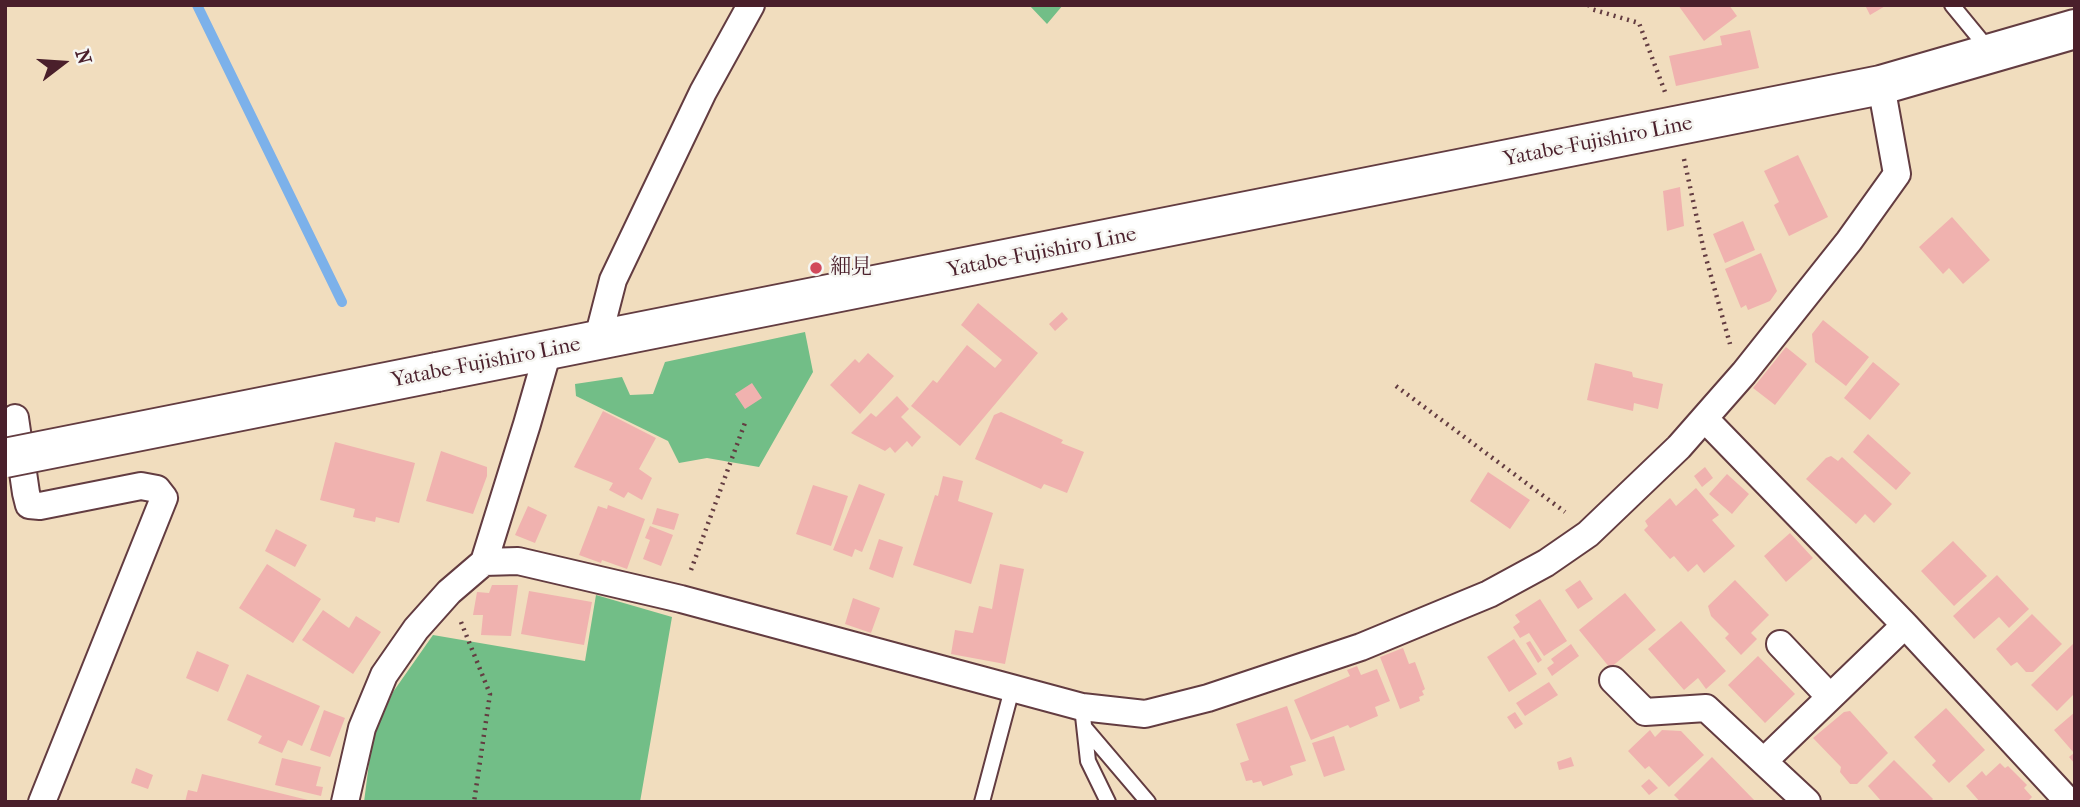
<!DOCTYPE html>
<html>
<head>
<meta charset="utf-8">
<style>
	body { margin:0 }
	#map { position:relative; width:2080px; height:807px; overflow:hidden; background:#f1ddbe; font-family:"IM FELL French Canon",serif }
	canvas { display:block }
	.frame { position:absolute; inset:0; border:7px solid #4a1f2b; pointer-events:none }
	.north { position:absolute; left:28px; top:28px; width:70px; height:70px; -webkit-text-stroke:5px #f6f6f2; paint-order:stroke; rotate:73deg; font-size:19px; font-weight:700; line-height:28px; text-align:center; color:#4a1f2b }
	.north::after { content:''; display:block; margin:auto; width:24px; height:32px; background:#4a1f2b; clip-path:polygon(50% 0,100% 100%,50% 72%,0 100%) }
</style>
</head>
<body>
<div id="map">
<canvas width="2080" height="807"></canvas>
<div class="frame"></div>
<div class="north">N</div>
</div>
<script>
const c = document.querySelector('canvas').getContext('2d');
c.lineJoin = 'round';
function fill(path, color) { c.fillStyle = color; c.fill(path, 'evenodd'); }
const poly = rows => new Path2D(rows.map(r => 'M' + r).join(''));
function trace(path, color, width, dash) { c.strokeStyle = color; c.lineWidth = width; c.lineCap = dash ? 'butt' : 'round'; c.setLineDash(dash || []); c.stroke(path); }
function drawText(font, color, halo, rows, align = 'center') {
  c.font = font + ' "IM FELL French Canon","Noto Serif JP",serif'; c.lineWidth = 5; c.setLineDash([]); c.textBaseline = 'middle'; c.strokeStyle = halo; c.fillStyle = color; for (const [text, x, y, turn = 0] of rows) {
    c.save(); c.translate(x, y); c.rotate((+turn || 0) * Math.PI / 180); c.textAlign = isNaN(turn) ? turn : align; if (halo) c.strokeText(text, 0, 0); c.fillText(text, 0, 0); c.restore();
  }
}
const forest = poly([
	[1029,5,1063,5,1047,24],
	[805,332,813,372,759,467,707,458,679,463,668,441,576,396,575,384,622,377,630,395,653,394,665,362],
	[596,595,672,617,640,802,364,802,372,740,393,692,433,635,585,661]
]);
const stream = poly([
	[197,5,342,302]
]);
const building = poly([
	[1678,5,1729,5,1737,16,1704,41],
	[1865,5,1887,5,1870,15],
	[1750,30,1759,68,1676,86,1669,56,1722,45,1720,36],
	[1798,155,1828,217,1789,236,1774,205,1779,202,1764,171],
	[1680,187,1684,226,1667,231,1663,191],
	[1952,217,1990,260,1963,284,1949,268,1943,274,1919,247],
	[1743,221,1755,250,1725,263,1713,234],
	[1761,253,1777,291,1770,301,1748,310,1746,305,1741,308,1725,269],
	[978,303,1038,353,960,446,911,406,933,380,937,383,967,345,995,368,1002,360,961,325],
	[1062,312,1068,319,1055,331,1049,324],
	[1823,320,1869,357,1846,386,1815,362,1812,334],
	[1786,347,1807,364,1775,405,1753,388],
	[868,353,894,376,860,414,830,385,855,359,859,363],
	[1873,362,1900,384,1870,420,1844,398],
	[1595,363,1632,372,1633,377,1663,384,1658,409,1634,403,1633,411,1587,400],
	[752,383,762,398,745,409,735,394],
	[897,396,909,409,901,417,921,437,912,447,907,441,895,453,890,447,885,451,851,433,871,413,876,417],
	[603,411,656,438,639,469,652,478,642,500,628,492,624,498,609,490,613,483,574,467],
	[1001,412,1063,440,1061,443,1084,452,1067,493,1044,484,1041,489,975,459,994,415],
	[1868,434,1911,473,1896,490,1853,452],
	[335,442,415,463,399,523,376,517,375,522,353,517,355,509,320,500],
	[441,451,487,467,487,476,473,514,426,501],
	[1831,456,1838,461,1842,457,1892,504,1874,523,1865,514,1856,524,1806,479,1826,458],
	[1705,467,1713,478,1702,487,1694,476],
	[1488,472,1530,500,1510,529,1470,501],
	[1727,474,1749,494,1732,514,1709,494],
	[943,476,963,481,958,501,993,513,971,584,913,565,935,495,938,496],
	[859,484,885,494,862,552,855,549,852,557,833,550],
	[813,485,848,496,831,546,796,534],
	[1696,488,1719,515,1712,520,1735,546,1704,573,1697,564,1688,572,1674,556,1670,559,1644,530,1648,526,1645,521,1670,498,1676,506],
	[608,505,645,519,627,569,602,560,601,563,579,555,598,506,607,509],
	[528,506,547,515,535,543,515,535],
	[657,508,679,514,674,530,652,524],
	[650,526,673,535,661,566,643,559,650,540,645,538],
	[276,529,307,545,295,567,265,551],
	[1790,533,1813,558,1786,582,1764,556],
	[879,539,903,547,893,578,869,569],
	[1953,541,1987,576,1954,606,1921,571],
	[267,564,321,599,293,643,239,608],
	[1000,564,1024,569,1005,664,951,654,955,630,973,633,979,606,992,609],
	[1997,575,2029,609,2009,628,1999,617,1974,639,1953,616],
	[1580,580,1593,599,1578,609,1565,590],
	[1735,580,1769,615,1751,633,1757,639,1741,655,1725,638,1729,634,1711,616,1708,606],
	[492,585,518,585,511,636,481,635,483,615,473,615,477,592,489,593],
	[529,591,592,602,584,645,521,634],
	[1625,593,1656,630,1610,668,1579,630],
	[853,598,880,608,871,633,845,624],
	[1540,599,1567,641,1544,656,1529,633,1520,638,1513,627,1520,622,1515,615],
	[323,610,349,628,356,616,381,632,353,674,302,640],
	[2032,614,2062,644,2033,672,2026,672,2017,662,2011,666,1996,649],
	[1681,621,1726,671,1706,689,1698,678,1684,690,1648,649],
	[1514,639,1537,674,1509,692,1487,657],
	[1530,641,1542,660,1538,663,1526,643],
	[2075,642,2075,693,2057,711,2031,685],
	[1571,644,1579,656,1552,676,1547,668,1554,663,1551,659],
	[1403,648,1409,664,1415,662,1425,689,1422,691,1424,695,1419,697,1420,701,1400,709,1380,657],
	[197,651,229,665,218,692,186,678],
	[1758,656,1795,694,1765,723,1728,685],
	[1357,666,1361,675,1377,669,1390,701,1375,707,1378,716,1350,728,1348,725,1311,740,1294,700,1350,676,1347,670],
	[247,674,320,706,302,746,288,740,282,753,258,743,262,736,227,720],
	[1549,682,1558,695,1525,716,1516,703],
	[1287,706,1306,761,1290,766,1293,775,1263,786,1261,781,1253,783,1252,780,1246,781,1240,763,1249,760,1236,724],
	[1946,708,1985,750,1949,783,1932,765,1936,761,1914,737],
	[324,710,345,718,330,757,310,750],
	[1850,711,1888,753,1857,784,1850,784,1840,772,1841,767,1813,738,1844,712],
	[1515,712,1523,724,1515,729,1507,717],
	[2075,712,2075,764,2069,757,2074,753,2054,730],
	[1650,730,1655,737,1662,730,1681,731,1704,755,1669,787,1649,766,1645,769,1628,751],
	[1334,736,1345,770,1324,777,1312,743],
	[1571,757,1574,766,1559,770,1557,762],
	[1712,757,1756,802,1681,802,1674,795],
	[282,758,321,767,316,786,323,787,321,796,275,785],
	[1894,760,1933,799,1930,802,1882,802,1868,786],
	[2000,763,2005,768,2008,766,2027,785,2024,788,2032,797,2027,802,1980,802,1966,786,1982,771,1986,776],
	[136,768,153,775,148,789,131,783],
	[202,774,312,801,312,802,185,802,188,790,197,792],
	[1649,779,1658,788,1649,795,1641,786]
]);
const path = poly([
	[1589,5,1591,9,1639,23,1665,92],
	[1684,159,1704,251,1730,344],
	[1396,386,1565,512],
	[691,570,746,420],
	[461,622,490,694,474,802]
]);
const service = poly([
	[1952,5,1989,50],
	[1082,707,1088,761,1108,802],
	[1085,728,1148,802],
	[982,802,1012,689]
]);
const minor = poly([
	[597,342,613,280,703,92,751,5],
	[15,418,26,493,29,505,40,506,141,486,157,489,164,498,42,802],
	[1705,419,1905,625,2069,802],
	[484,562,518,561,681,599,1082,707,1145,714,1208,698,1361,647,1489,594,1546,563,1588,534,1679,447,1744,373,1849,241,1897,174,1881,85],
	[1780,644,1830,697],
	[1613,680,1645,712,1706,708,1807,802],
	[1764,761,1905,625],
	[345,802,362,728,384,675,416,629,449,592,484,562,527,424,548,351]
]);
const secondary = poly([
	[437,372,1881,85,2075,29]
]);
const secondaryBridge = poly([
	[5,458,437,372]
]);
const markers = [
	[816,268,7,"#d1495b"]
];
const streetNames = [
	["Yatabe-Fujishiro Line",1598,142,-11],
	["Yatabe-Fujishiro Line",1042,253,-11],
	["Yatabe-Fujishiro Line",486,363,-11]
];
const poiNames = [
	["細見",830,268]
];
fill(forest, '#72be87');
trace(stream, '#7cb1ea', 10);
fill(building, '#f0b2af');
trace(service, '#633c41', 18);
trace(minor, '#633c41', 30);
trace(secondary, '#633c41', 42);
trace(path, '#633c41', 4.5, [2, 5]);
trace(service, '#fff', 14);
trace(minor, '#fff', 26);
trace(secondary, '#fff', 38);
trace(secondaryBridge, '#633c41', 42, []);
trace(secondaryBridge, '#fff', 38);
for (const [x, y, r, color] of markers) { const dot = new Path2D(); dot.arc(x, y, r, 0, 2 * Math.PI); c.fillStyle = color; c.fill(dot); trace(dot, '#f6f6f2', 2.5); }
drawText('21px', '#4a1f2b', '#f6f6f2', streetNames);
drawText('21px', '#4a1f2b', '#f6f6f2', poiNames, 'left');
</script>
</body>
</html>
